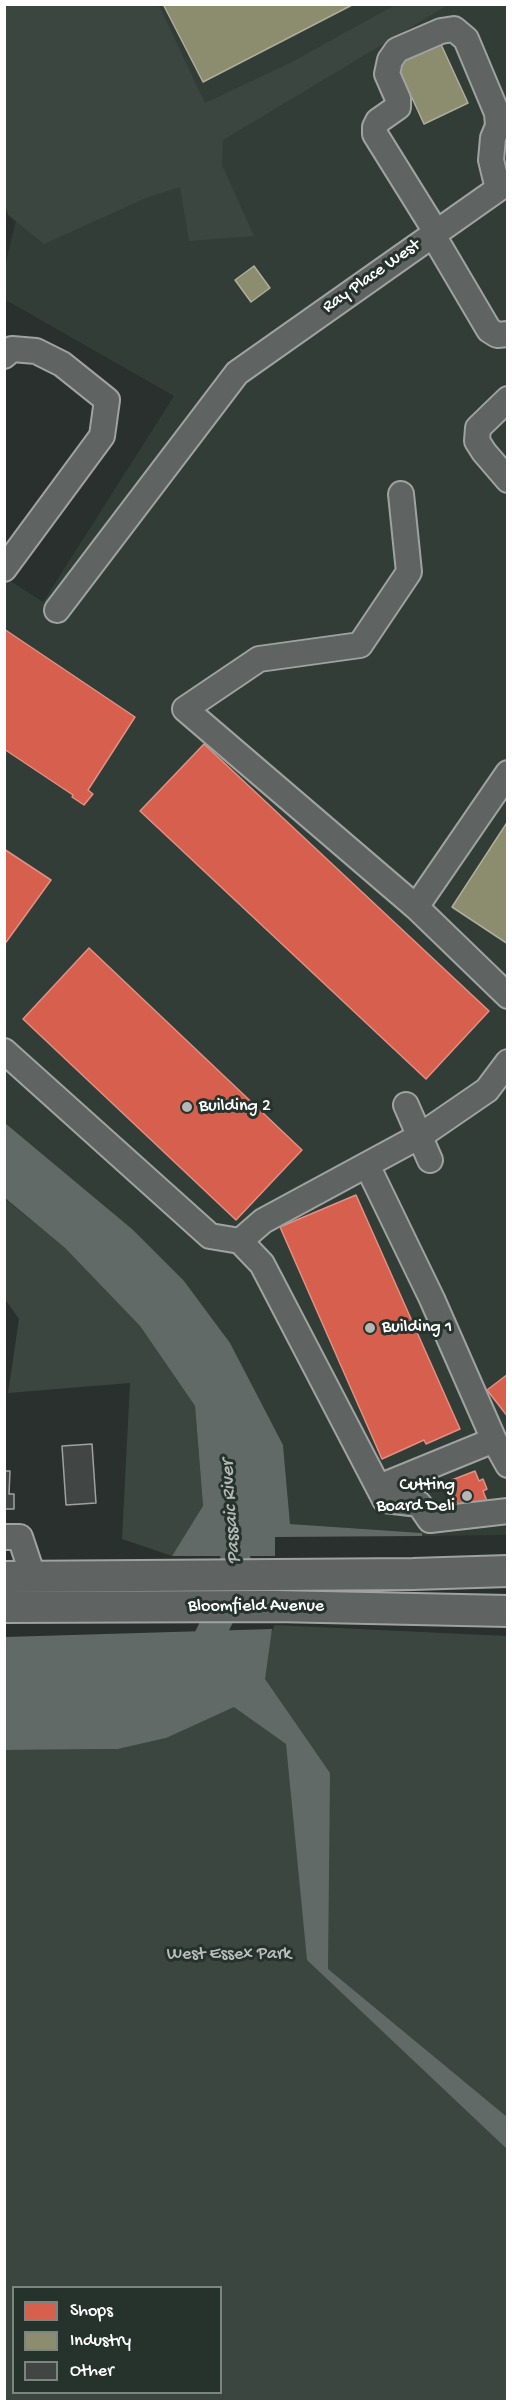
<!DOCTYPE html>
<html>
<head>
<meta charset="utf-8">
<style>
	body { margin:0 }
	#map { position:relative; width:512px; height:2406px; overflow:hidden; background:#29302d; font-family:"Gochi Hand",sans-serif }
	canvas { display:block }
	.frame { position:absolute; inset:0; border:6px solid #fff; pointer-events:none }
	.legend { position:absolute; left:12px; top:2286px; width:210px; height:108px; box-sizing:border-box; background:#26332d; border:2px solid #7d8581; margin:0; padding:8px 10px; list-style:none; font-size:18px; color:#fff }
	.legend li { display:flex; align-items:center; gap:12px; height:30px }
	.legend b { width:30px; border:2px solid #7d8581 }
</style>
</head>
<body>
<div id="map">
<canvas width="512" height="2406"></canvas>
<div class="frame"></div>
<ul class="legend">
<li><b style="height:16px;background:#d6604d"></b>Shops</li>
<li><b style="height:16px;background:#8c8c6e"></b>Industry</li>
<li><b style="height:16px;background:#414644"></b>Other</li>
</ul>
</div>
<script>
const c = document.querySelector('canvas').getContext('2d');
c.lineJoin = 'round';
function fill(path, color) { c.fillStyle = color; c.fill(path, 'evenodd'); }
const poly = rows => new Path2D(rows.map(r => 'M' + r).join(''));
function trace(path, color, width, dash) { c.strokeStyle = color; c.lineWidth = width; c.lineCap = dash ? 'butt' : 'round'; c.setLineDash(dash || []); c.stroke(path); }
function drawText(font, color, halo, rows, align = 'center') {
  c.font = font + ' "Gochi Hand",sans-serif'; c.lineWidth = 6; c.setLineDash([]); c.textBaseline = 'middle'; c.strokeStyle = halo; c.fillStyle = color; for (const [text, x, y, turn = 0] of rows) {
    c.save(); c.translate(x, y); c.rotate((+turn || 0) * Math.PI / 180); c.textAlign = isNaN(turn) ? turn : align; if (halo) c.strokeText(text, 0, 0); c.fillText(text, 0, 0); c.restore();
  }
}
const built = poly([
	[159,5,507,5,508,167,503,171,508,177,507,1535,422,1536,422,1533,290,1524,283,1445,258,1399,132,1229,5,1123,4,577,43,602,174,396,4,299,5,266,16,220,215,125]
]);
const green = poly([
	[5,4,159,5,205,103,290,63,395,5,448,5,223,140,222,165,254,236,189,241,180,187,146,198,44,244,8,215,5,204],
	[4,1198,65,1248,140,1326,195,1406,203,1507,172,1556,122,1539,130,1383,8,1393,19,1319,5,1299],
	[275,1625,507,1636,507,2401,5,2401,4,1750,118,1749,166,1738,271,1633],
	[14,2288,220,2288,220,2392,14,2392]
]);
const water = poly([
	[5,1123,132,1229,184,1281,230,1343,283,1445,290,1524,422,1533,422,1536,275,1537,275,1556,172,1556,203,1506,195,1406,140,1326,65,1248,5,1198],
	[272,1629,265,1679,330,1773,328,1969,507,2117,507,2149,307,1960,286,1744,234,1707,166,1738,118,1749,5,1750,5,1637]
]);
const shops = poly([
	[4,629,135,717,88,790,93,794,84,805,72,797,73,795,4,749,4,629],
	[204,744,489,1011,426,1079,140,811,204,744],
	[4,849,51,880,4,945,4,849],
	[89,948,302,1150,236,1220,23,1019,89,948],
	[356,1195,460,1429,426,1444,424,1440,382,1459,280,1227,356,1195],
	[508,1374,508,1417,487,1390,508,1374],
	[475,1471,479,1481,483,1479,487,1489,483,1491,487,1501,456,1513,444,1483,475,1471]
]);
const industry = poly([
	[163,4,354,4,203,82,163,4],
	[439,40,468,103,424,124,395,61,439,40],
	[254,266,270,288,251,302,235,280,254,266],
	[508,821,508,944,452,907,508,821]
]);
const river = poly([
	[195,1666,236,1582,234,1514]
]);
const building = poly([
	[92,1444,96,1503,66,1505,62,1446,92,1444],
	[4,1471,10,1471,9,1494,14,1494,14,1509,4,1509,4,1471]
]);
const minor = poly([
	[436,232,375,134,375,127,378,121,398,107,398,99,387,74,390,60,397,50,441,31,454,29,466,39,497,113,498,126,493,138,491,160,498,189],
	[433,235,489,330,497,335,508,334],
	[4,356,12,349,36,351,62,364,107,400,102,436,4,569],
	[508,399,478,428,477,441,484,452,508,480],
	[401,494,409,572,360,645,259,659,185,709,416,907,508,996],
	[57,610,237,373,508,182],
	[416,907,508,773],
	[4,1051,210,1236,240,1241,262,1264,385,1500,419,1504,430,1520,508,1511],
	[406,1105,430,1160],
	[367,1165,432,1299,494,1440,508,1465],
	[240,1241,263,1221,420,1136,487,1090,508,1062],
	[379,1487,494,1440],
	[4,1537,20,1537,33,1576]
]);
const major = poly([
	[4,1577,413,1574,508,1571],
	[4,1607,275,1606,508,1611]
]);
const markers = [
	[187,1107,6,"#b4b7b6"],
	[370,1328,6,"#b4b7b6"],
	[467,1496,6,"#b4b7b6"]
];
const streetNames = [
	["Ray Place West",372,277,-35],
	["Bloomfield Avenue",256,1607]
];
const poiNames = [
	["Building 2",199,1107],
	["Building 1",382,1328],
	["Cutting",455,1486,"right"],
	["Board Deli",455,1507,"right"]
];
const parkNames = [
	["West Essex Park",229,1955]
];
const waterNames = [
	["Passaic River",232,1512,-94]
];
fill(built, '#323d38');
fill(green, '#3b4641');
fill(water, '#616a66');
fill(shops, '#d6604d');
trace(shops, '#e29082', 1.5);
fill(industry, '#8c8c6e');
trace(industry, '#aeae9a', 1.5);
trace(river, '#616a66', 30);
fill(building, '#414644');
trace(building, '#9fa2a0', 1.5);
trace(minor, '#9fa2a0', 28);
trace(major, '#9fa2a0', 34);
trace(minor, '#5f6362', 24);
trace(major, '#5f6362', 30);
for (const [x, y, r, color] of markers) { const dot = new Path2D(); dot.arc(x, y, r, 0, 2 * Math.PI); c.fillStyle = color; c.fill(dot); trace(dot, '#26332d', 2); }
drawText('18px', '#fff', '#26332d', streetNames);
drawText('18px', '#fff', '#26332d', poiNames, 'left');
drawText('18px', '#bbbfbe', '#26332d', parkNames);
drawText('italic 20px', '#b3b8b6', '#26332d', waterNames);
</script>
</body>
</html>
